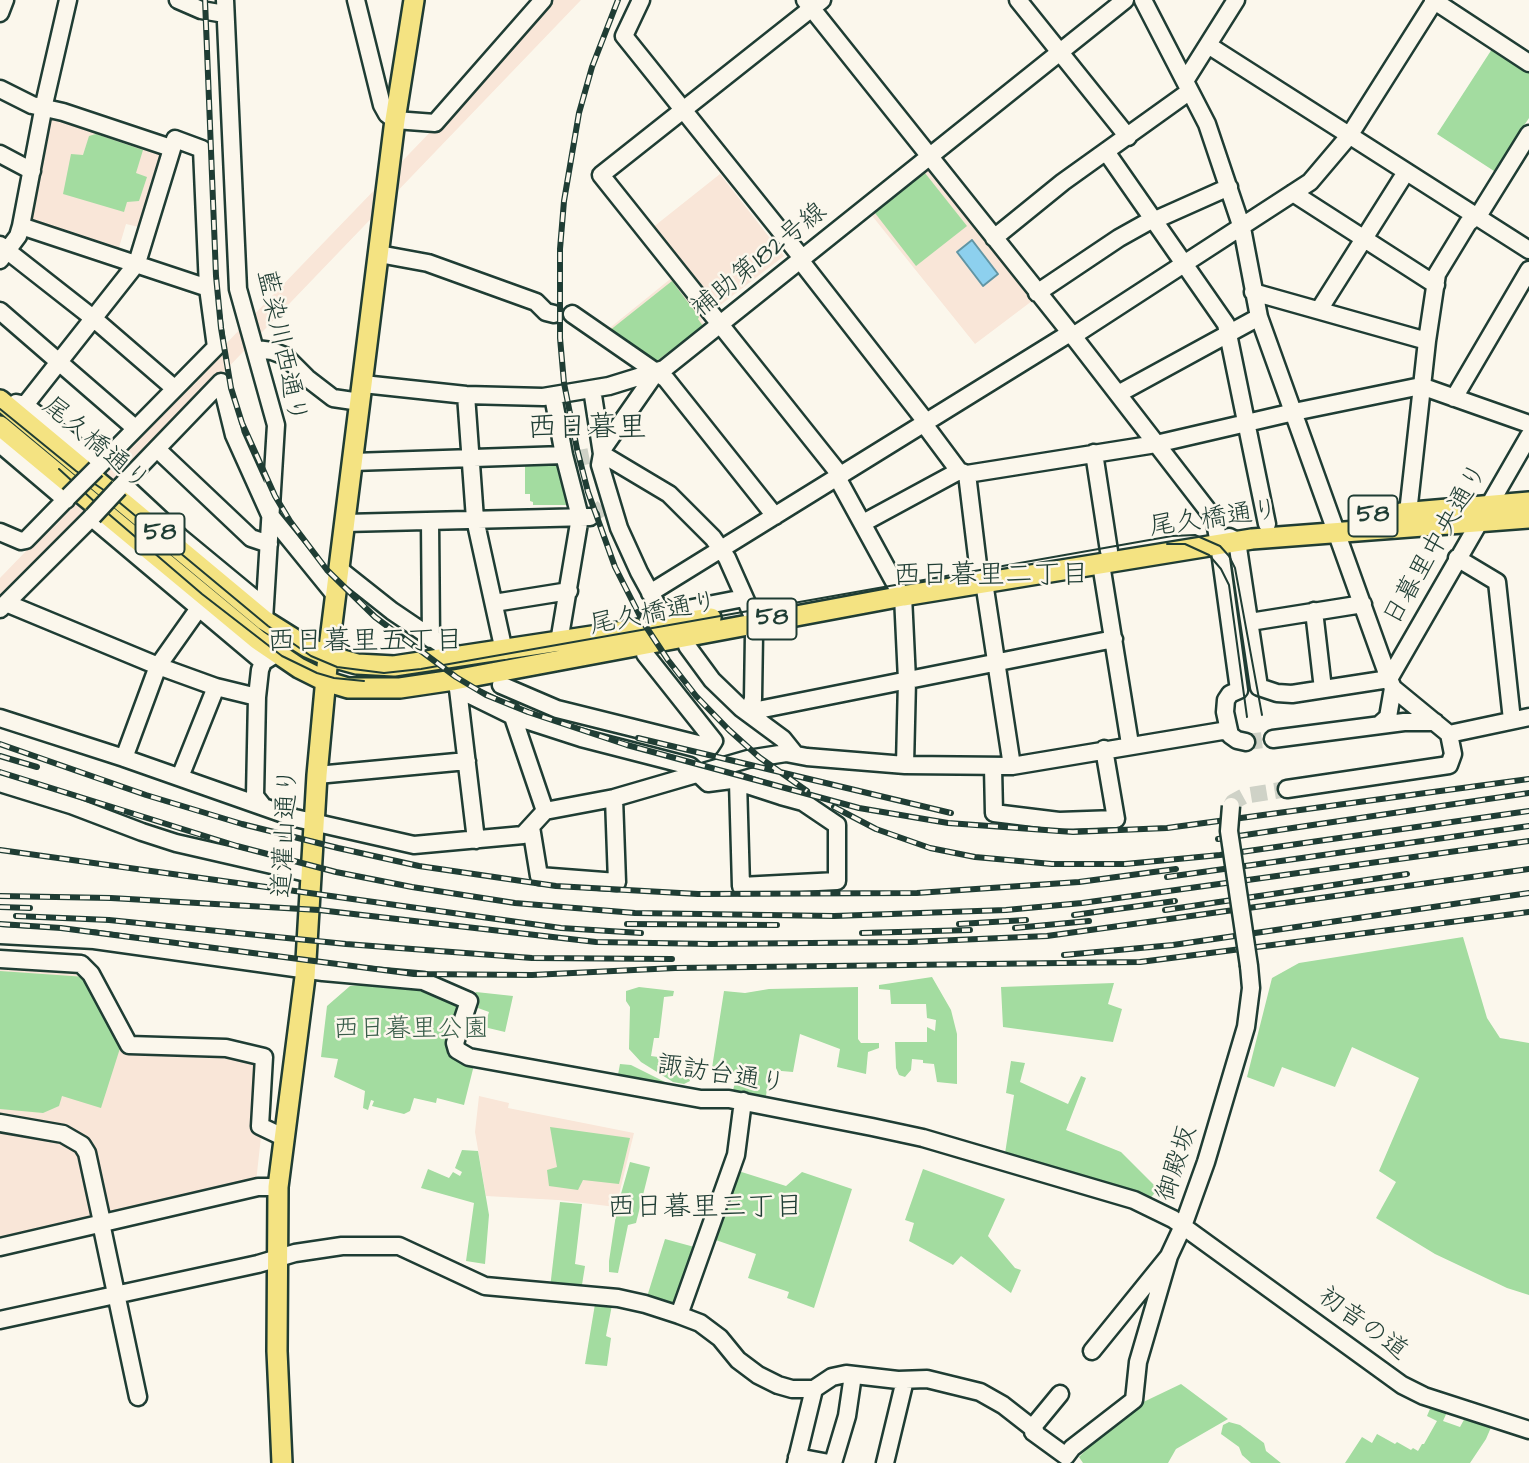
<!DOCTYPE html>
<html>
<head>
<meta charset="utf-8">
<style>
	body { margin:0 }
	canvas { display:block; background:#fbf7ec }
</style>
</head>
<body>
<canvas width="1529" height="1463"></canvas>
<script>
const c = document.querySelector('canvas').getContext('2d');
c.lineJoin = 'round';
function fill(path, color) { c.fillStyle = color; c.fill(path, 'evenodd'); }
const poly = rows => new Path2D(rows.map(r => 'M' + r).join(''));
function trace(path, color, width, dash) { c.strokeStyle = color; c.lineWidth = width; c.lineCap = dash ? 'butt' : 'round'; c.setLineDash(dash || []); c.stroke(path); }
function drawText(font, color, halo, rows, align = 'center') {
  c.font = font + ' "Architects Daughter","Klee One",sans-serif'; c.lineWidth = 5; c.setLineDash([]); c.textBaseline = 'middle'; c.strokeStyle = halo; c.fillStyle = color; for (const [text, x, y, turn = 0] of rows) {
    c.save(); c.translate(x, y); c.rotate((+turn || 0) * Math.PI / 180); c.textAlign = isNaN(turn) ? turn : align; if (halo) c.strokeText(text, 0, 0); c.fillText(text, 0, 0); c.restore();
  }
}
const built = poly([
	[548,0,581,0,0,605,0,578,437,125],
	[48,118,79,124,159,151,163,161,143,228,126,224,118,251,32,225,26,217],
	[925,167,1032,301,975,344,869,212],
	[720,174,784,256,701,320,706,327,658,363,653,362,606,331,674,276,652,228],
	[0,965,80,968,128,1048,236,1052,259,1059,255,1128,261,1137,256,1182,105,1217,89,1145,46,1123,0,1115],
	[479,1096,509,1103,508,1108,634,1133,616,1207,558,1200,486,1196,475,1132],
	[0,1130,67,1144,75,1149,93,1220,0,1241]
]);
const green = poly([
	[1492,49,1529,73,1529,118,1494,171,1437,134],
	[96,134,143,150,136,173,147,177,139,201,127,202,124,212,63,194,71,154,83,155,89,136],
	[925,173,967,226,916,266,875,213],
	[672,281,699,317,698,319,703,326,658,360,653,360,609,331],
	[555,462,562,467,569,505,533,505,533,502,530,501,530,494,525,494,525,463],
	[1463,937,1487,1018,1500,1038,1529,1043,1529,1295,1507,1288,1435,1254,1376,1218,1396,1182,1379,1171,1419,1078,1352,1047,1335,1087,1282,1067,1274,1087,1247,1077,1272,978,1299,963],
	[0,971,86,977,122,1042,101,1108,62,1096,59,1106,43,1113,0,1109],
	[932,977,951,1010,957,1034,957,1084,937,1082,934,1064,923,1063,923,1060,912,1059,911,1070,905,1077,899,1075,896,1068,895,1042,927,1042,927,1027,935,1031,936,1020,927,1018,926,1004,891,1004,890,990,879,989,879,985],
	[380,983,427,990,461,1001,452,1042,475,1061,464,1105,437,1098,436,1103,414,1098,410,1111,404,1114,372,1106,374,1101,371,1100,368,1110,363,1108,365,1091,334,1077,338,1059,321,1057,327,1006,350,986],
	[1114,983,1108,1004,1122,1009,1113,1042,1003,1027,1001,987],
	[639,987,674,991,673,996,664,997,659,1038,654,1038,651,1056,665,1058,665,1061,674,1064,677,1073,689,1078,690,1081,684,1084,673,1082,641,1062,629,1049,630,1007,626,1001,626,991],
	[858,987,858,1039,861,1043,879,1043,879,1048,868,1052,866,1074,837,1067,840,1049,800,1034,793,1072,770,1070,765,1102,732,1095,737,1073,712,1068,724,991,745,993,769,989],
	[476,992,513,996,505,1032,484,1027,489,1012,478,1008,479,1003,473,1001],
	[1011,1061,1025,1063,1020,1082,1068,1104,1081,1076,1086,1078,1066,1130,1121,1152,1158,1189,1148,1201,1004,1160,1014,1095,1006,1093],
	[620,1064,631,1065,675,1087,617,1080],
	[550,1127,630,1138,619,1184,583,1180,578,1190,549,1186,547,1170,557,1167],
	[462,1150,478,1151,489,1215,485,1264,466,1261,474,1203,421,1188,428,1169,449,1178,453,1172,460,1176,462,1172,455,1168],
	[630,1162,650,1167,636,1223,628,1225,618,1273,609,1272,609,1261,617,1208],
	[732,1169,786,1186,802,1172,852,1189,814,1308,787,1298,789,1292,748,1278,756,1254,710,1238],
	[923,1169,1005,1199,988,1236,1015,1268,1021,1270,1011,1293,961,1256,953,1265,909,1241,914,1223,905,1220],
	[560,1202,582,1204,575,1264,585,1266,581,1291,550,1288],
	[665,1239,698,1248,677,1310,646,1300],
	[596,1298,613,1300,606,1336,611,1338,607,1366,585,1364],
	[1181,1384,1228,1419,1176,1449,1168,1463,1083,1463,1079,1457,1087,1449,1085,1444,1135,1406],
	[1432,1404,1448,1410,1443,1421,1460,1427,1466,1416,1492,1425,1486,1439,1470,1463,1345,1463,1362,1437,1372,1443,1377,1434,1395,1444,1397,1442,1411,1450,1413,1448,1418,1451,1422,1444,1424,1444,1437,1421,1427,1416],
	[1229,1422,1240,1425,1264,1443,1266,1451,1281,1463,1251,1463,1242,1455,1239,1447,1221,1434,1223,1425]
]);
const water = poly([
	[972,240,998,274,983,286,957,252,972,240]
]);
const minorTunnel = poly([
	[574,459,589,456],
	[590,517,603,507],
	[1246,742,1273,739],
	[1231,806,1233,802,1244,796,1287,789]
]);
const minor = poly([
	[178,0,201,10,225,14],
	[225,0,238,289,276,425,264,620],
	[356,0,382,105,387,114,395,120,435,123,543,0],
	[641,0,624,36,802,258],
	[805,0,1073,336,1209,512,1215,522,1219,544,1239,690,1230,694,1226,700,1225,712,1230,735,1237,740,1246,742],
	[822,0,601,175,841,476],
	[1018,0,1128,137],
	[1143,0,1207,124,1242,228,1259,317,1389,679,1393,688,1449,734,1453,754,1449,765,1287,789],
	[1433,0,1529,63],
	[0,13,5,0],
	[1208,45,1529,250],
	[1185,81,1236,0],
	[0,89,32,105,63,112,171,148],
	[1107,153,1226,324,1267,524],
	[0,154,32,171],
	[1293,193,1436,285],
	[1155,220,1229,187],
	[21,226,208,288],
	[994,238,1063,182,1190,91],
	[0,245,93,318,174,388],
	[379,254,428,263,536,302,546,312,554,314],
	[0,260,18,236,21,226,45,100,68,0],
	[800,260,927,423],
	[1253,292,1427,341],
	[1037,293,1119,238,1153,219],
	[1319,310,1406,172],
	[0,311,135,428],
	[572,314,666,379,775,516],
	[1073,336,1310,182,1349,136,1435,0],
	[256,349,272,351,285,356,307,378,333,398,360,402],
	[363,384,466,395,543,397,609,386,664,369,1125,0],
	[592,389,602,454,669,494,713,538,727,558,751,612],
	[1118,394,1259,317],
	[466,395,475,519,504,651],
	[553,396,564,455,580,517,559,642],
	[1454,398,1529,270],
	[16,403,25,405,100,465],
	[25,405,137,263,175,139,202,149,208,288,216,347,96,469],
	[924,424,959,471,967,474,979,573],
	[0,439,6,449,66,500],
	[157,449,251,538,269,544],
	[602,450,657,371],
	[1094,453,1109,551],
	[602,454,600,465,619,528,639,572,662,614,744,598],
	[353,462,564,455],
	[967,474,1156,444,1294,412,1421,386,1529,424],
	[838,479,897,587],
	[123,484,180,537,255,599,262,616],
	[119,488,221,382,234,435,270,515,335,595],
	[1408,513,1427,341,1437,274,1468,223,1480,213,1529,134],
	[92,518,263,662],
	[430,521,431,639],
	[345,523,590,517],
	[863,523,959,471],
	[0,532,21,541,26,540,69,496],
	[1229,537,1237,541,1259,687,1277,693,1292,694,1389,679],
	[1457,558,1497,582,1512,720],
	[1101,564,1130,744],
	[339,569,392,611,460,657],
	[984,582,1012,766],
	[650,593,1070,333],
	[903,596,907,680,905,765],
	[6,603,158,666,216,687,257,697],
	[494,603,569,591],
	[0,609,93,516],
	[1314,611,1323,689],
	[1250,622,1363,604],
	[687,646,712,680,741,708,783,739,795,754],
	[1389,679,1529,436],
	[454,680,458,689,513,716,581,738,690,766,708,783,731,780,738,782,781,796,803,802,837,825,837,881,741,886,738,782],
	[501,685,557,709,710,747,714,741,645,654],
	[458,689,476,840],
	[511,711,545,811],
	[748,712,1114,639],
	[748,712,753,699,754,634,751,623],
	[0,718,124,758,295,818,414,845,523,835,545,811,614,798,748,759,786,753,807,757,905,765,1012,766,1228,730],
	[1379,725,1388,717,1393,688],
	[1449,734,1529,717],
	[1273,739,1404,722,1435,722],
	[124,758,158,666,199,608],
	[993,767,994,813,1059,821,1116,819,1104,749],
	[317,775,467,761],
	[180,777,216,687],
	[0,783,71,805,142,832,176,843,311,874],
	[262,805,255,796,257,697,260,670,263,662,271,657],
	[531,827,539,876,617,882,614,798],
	[0,935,94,940,323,972,423,981,469,1001,455,1043,457,1050,469,1057,701,1099,729,1099,872,1127,923,1138,1134,1200,1173,1219,1402,1385,1424,1396,1529,1430],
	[0,959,81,964,91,974,129,1045,226,1048,264,1057,260,1126,283,1137],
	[0,1123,63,1134,82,1145,87,1153,102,1222],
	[101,1223,138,1397],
	[0,1247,258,1187,278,1187],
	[679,1315,736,1155,743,1101],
	[0,1320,258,1264,295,1253,342,1246,399,1246,485,1286,618,1298,645,1304,679,1315,700,1323,720,1338,738,1360,758,1375,778,1385,792,1389,814,1389,832,1377,846,1374,898,1380,927,1379,980,1392,1003,1405,1035,1430,1033,1432,1066,1456,1072,1448,1134,1400,1138,1362,1169,1256],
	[1092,1351,1169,1256,1183,1226,1206,1162,1246,1027,1251,988,1249,966],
	[1032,1428,1060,1394],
	[797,1457,829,1463],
	[796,1463,814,1389],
	[833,1463,847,1416,853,1375],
	[885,1463,905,1380]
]);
const major = poly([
	[0,400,264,620,307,647,328,656,357,664,394,666,711,618],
	[0,426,258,640,299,668,325,681,348,688,400,688,454,680,903,596,1252,539,1529,518],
	[1401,513,1529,502],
	[282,1463,277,1351,278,1187,305,977,317,775,328,656,395,120,414,0]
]);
const tram = poly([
	[0,409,76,471,108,493,268,626,311,656,337,667,384,673,421,669,1172,536,1195,535,1220,546,1229,556,1235,568,1262,715],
	[59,469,97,504,202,594,282,656,317,673,334,678,364,681],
	[1167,544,1185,544,1209,555,1221,569,1229,585,1247,717]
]);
const rail = poly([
	[205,0,216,276,221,328,231,388,242,423,275,496,290,521,327,570,375,617,456,677,486,695,528,712,627,745,859,808,948,823,1073,832,1167,828,1529,779],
	[618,0,592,67,579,113,564,201,560,249,560,338,564,383,577,449,588,492,615,567,643,622,668,660,696,696,729,730,759,757,807,791],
	[638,738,951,813],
	[0,744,146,795,242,824,338,848,419,866,556,886,698,894,917,893,1079,882,1176,869],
	[0,756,37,767],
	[0,772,237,846,336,872,412,887,515,903,635,913,834,916,1006,910,1082,903,1529,841],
	[834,807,876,829,930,848,975,857,1052,864,1125,864,1220,855,1529,811],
	[1218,839,1529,793],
	[0,850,561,928,641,933],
	[1167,877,1529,826],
	[0,896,111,898,319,910,596,942,711,944,910,942,1047,936,1529,869],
	[0,907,30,908],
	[1165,910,1407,874],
	[1074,915,1175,901],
	[16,916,109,920,346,944,532,958,672,959],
	[0,924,61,928,414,974,532,975,675,968,1140,962,1529,912],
	[627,924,777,925],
	[959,924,1026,920],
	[1015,928,1089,921],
	[862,933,970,930],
	[1064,955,1173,945,1529,893]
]);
const minorBridge = poly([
	[69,496,96,469],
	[93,516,119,488],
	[1231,806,1229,831,1249,966]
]);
const shields = [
	[1373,516,49],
	[160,534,49],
	[772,619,49]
];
const shieldNames = [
	["58",1373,516],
	["58",160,534],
	["58",772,619]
];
const streetNames = [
	["補助第182号線",760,261,-39],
	["藍染川西通り",280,347,78],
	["尾久橋通り",95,445,40],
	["尾久橋通り",1214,520,-8],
	["日暮里中央通り",1437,545,-60],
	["尾久橋通り",654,615,-11],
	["道灌山通り",287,833,-87],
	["諏訪台通り",721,1076,9],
	["御殿坂",1178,1164,-72],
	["初音の道",1362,1325,36]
];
const parkNames = [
	["西日暮里公園",411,1031]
];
const neighbourhoodNames = [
	["西日暮里二丁目",991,577],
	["西日暮里五丁目",365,643],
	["西日暮里三丁目",705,1209]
];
const quarterNames = [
	["西日暮里",587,430]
];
fill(built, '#f9e6d8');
fill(green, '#a3dca0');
fill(water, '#8dd0ee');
trace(water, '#6195a4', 2);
trace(minorTunnel, '#cfd2c7', 16, [16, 8]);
trace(minor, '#1f3d34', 21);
trace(major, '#1f3d34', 24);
trace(minor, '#fbf7ec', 16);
trace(major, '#f4e382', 19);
trace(tram, '#1f3d34', 2);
trace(rail, '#1f3d34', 6);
trace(rail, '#fbf7ec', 3.5, [10]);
trace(minorBridge, '#1f3d34', 21, []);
trace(minorBridge, '#fbf7ec', 16);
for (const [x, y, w] of shields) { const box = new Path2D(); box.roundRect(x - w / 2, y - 20.5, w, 41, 5); c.fillStyle = '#fbf7ec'; c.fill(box); trace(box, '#1f3d34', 2); }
drawText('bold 24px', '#1f3d34', null, shieldNames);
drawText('26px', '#1f3d34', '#fbf7ec', streetNames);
drawText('26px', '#395d4a', '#fbf7ec', parkNames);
drawText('28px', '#1f3d34', '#fbf7ec', neighbourhoodNames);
drawText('30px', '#1f3d34', '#fbf7ec', quarterNames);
</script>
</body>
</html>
